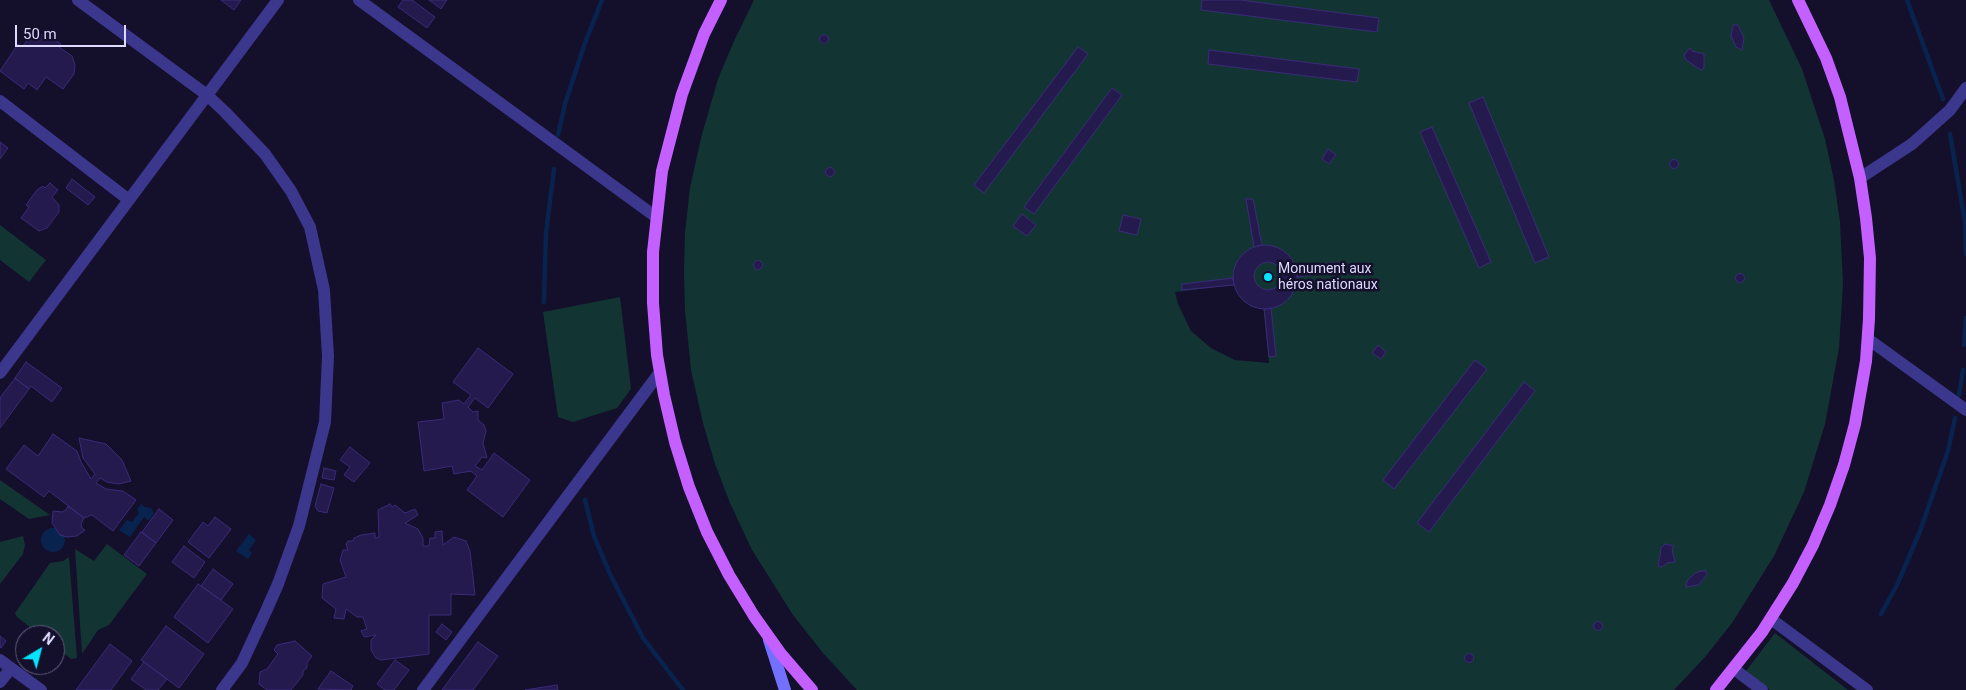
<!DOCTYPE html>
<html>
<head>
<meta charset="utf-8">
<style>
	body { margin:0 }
	#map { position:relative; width:1966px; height:690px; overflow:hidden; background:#140f2b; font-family:Roboto,sans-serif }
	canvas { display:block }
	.north { position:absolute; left:15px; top:625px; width:50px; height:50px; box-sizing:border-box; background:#140f2b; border:1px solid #646080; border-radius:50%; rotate:37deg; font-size:14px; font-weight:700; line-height:20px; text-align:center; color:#ddd9ff }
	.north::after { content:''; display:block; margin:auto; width:18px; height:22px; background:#05e4ff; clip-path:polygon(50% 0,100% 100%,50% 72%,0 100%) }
	.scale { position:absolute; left:15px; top:25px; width:111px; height:22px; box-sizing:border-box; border:2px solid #ddd9ff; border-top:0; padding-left:6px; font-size:15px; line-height:18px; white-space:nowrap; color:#ddd9ff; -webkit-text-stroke:4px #140f2b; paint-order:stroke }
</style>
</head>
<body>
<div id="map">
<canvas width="1966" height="690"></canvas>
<div class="north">N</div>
<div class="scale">50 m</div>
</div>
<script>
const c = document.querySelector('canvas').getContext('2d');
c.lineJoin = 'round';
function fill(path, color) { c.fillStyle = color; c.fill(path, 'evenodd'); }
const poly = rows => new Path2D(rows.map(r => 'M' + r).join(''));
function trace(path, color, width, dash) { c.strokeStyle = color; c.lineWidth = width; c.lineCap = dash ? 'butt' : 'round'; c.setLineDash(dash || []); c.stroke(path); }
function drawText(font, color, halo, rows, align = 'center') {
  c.font = font + ' Roboto,sans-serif'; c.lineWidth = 5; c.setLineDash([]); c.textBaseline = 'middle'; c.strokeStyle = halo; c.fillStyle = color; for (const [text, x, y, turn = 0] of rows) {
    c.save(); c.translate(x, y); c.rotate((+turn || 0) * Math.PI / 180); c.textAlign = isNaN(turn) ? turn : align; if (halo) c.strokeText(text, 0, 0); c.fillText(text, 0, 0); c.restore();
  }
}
const green = poly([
	[754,0,1769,0,1802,69,1825,139,1834,180,1840,222,1843,284,1839,348,1825,424,1804,492,1774,556,1732,623,1705,657,1674,690,857,690,823,653,793,615,752,550,730,503,715,464,703,423,691,370,685,310,684,273,685,232,690,188,701,138,718,79,734,41],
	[1234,285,1237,293,1243,301,1252,307,1264,309,1269,363,1235,360,1211,348,1191,331,1178,304,1175,292],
	[0,225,46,260,29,282,0,260],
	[620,297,631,389,617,408,573,422,558,417,543,312],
	[0,480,50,515,29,519,0,499],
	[23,536,25,545,23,554,0,584,0,542],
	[107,544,147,574,109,625,98,630,82,654,75,549,94,561],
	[69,557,77,658,71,659,55,646,55,635,40,635,17,617,15,613,50,563,63,561],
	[1775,633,1848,690,1770,690,1746,671]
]);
const water = poly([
	[141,504,145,507,151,508,154,513,149,521,144,517,130,537,119,530,127,520,132,522,139,513,137,509],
	'41 540a12 12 0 1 1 24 0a12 12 0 1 1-24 0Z',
	[249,534,256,540,249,550,252,553,248,559,236,551]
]);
const stream = poly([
	[1907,0,1943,99],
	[1950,134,1965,222,1966,254],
	[558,135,565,104,585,43,602,0],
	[544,302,546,233,554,169],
	[1964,345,1966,318],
	[1959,395,1963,370],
	[585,500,594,536,610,574,643,638,683,690],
	[1881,614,1897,585,1920,531,1948,451,1955,418]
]);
const building = poly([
	[221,0,241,0,234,10,221,0],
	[403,0,412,0,435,17,427,28,398,7,403,0],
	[429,0,447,0,441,9,429,0],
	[1202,0,1240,0,1379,18,1377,32,1201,10,1202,0],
	[1733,25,1738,25,1744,38,1742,50,1736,47,1731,36,1733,25],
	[35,30,49,40,51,37,61,44,59,47,72,56,75,65,74,74,63,89,46,77,37,90,28,83,24,89,0,71,18,44,22,47,35,30],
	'819.5 39a4.5 4.5 0 1 1 9 0a4.5 4.5 0 1 1-9 0Z',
	[1078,47,1088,54,984,193,974,185,1078,47],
	[1690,48,1692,51,1704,54,1704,68,1701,70,1686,60,1684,55,1690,48],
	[1209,50,1359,69,1357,82,1208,64,1209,50],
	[1112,88,1122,95,1034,214,1024,207,1112,88],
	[1483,97,1549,257,1535,263,1469,103,1483,97],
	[1432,127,1491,262,1479,268,1420,132,1432,127],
	[0,142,8,148,0,159,0,142],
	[1328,149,1336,155,1329,164,1322,159,1328,149],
	'1669.5 164a4.5 4.5 0 1 1 9 0a4.5 4.5 0 1 1-9 0Z',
	'825.5 172a4.5 4.5 0 1 1 9 0a4.5 4.5 0 1 1-9 0Z',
	[72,179,95,197,88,205,66,188,72,179],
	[50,183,58,190,52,197,59,205,59,212,47,228,39,231,21,218,29,207,26,205,37,190,43,186,45,188,50,183],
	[1246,199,1253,199,1262,245,1254,247,1246,199],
	[1022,214,1036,225,1027,236,1013,226,1022,214],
	[1123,215,1141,219,1137,235,1119,231,1123,215],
	'1233 277a32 32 0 1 1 64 0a32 32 0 1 1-64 0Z',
	'753.5 265a4.5 4.5 0 1 1 9 0a4.5 4.5 0 1 1-9 0Z',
	'1254 276a14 14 0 1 1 28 0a14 14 0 1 1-28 0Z',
	[1338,262,1339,271,1298,277,1296,267,1338,262],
	'1263 276a5 5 0 1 1 10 0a5 5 0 1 1-10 0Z',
	'1735.5 278a4.5 4.5 0 1 1 9 0a4.5 4.5 0 1 1-9 0Z',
	[1233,278,1234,285,1182,290,1182,284,1233,278],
	[1271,308,1276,356,1269,357,1264,309,1271,308],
	[1378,345,1386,352,1381,359,1372,353,1378,345],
	[478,348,513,374,488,408,475,398,468,407,473,412,478,411,478,420,484,425,486,431,483,443,487,458,482,457,475,466,482,470,494,453,530,480,503,517,467,490,477,476,471,471,454,474,452,466,424,471,418,422,444,419,442,403,459,400,464,404,471,395,453,382,478,348],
	[1475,360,1487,369,1394,489,1383,480,1475,360],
	[26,362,62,388,52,402,31,386,29,389,15,378,26,362],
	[15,378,29,389,0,428,0,398,15,378],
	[1524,382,1535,391,1429,532,1417,523,1524,382],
	[53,434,77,451,81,462,91,479,95,474,83,458,79,438,106,444,122,460,131,481,119,484,107,482,100,478,96,483,106,489,123,491,136,500,113,531,92,515,84,518,49,491,44,497,6,469,24,445,38,456,53,434],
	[350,447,370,463,354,482,344,475,350,467,340,460,350,447],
	[324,468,336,471,334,480,322,478,324,468],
	[321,484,334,488,327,513,318,511,315,506,321,484],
	[390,504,392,507,395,505,405,513,415,509,418,515,405,523,418,529,423,538,423,546,429,546,430,538,435,538,435,532,442,531,443,545,454,537,466,541,470,551,475,595,451,594,451,615,429,615,429,654,381,660,376,658,371,650,371,640,376,635,364,637,361,631,367,629,363,617,357,617,346,609,344,619,334,618,336,609,322,598,323,584,346,577,340,560,343,550,348,550,346,544,348,541,353,541,354,538,361,535,375,533,375,538,379,537,378,510,390,504],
	[68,506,84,518,81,524,82,528,85,530,77,536,67,537,60,535,52,523,53,511,62,512,66,510,68,506],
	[159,509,173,520,156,543,142,532,159,509],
	[215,517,231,529,209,558,188,542,203,522,208,526,215,517],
	[141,532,156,543,139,566,124,555,141,532],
	[1665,544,1674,546,1672,549,1675,562,1667,563,1662,567,1658,566,1660,555,1661,548,1665,544],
	[184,546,205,562,194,578,172,562,184,546],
	[213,569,233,584,221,600,201,586,213,569],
	[1705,570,1707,575,1698,585,1686,587,1687,581,1695,573,1705,570],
	[198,584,233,609,208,643,174,617,198,584],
	'1593.5 626a4.5 4.5 0 1 1 9 0a4.5 4.5 0 1 1-9 0Z',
	[442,624,452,632,446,640,436,632,442,624],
	[166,626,204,654,179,688,141,660,166,626],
	[0,636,6,641,1,648,0,647,0,636],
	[295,641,312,656,307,663,307,668,303,671,303,675,291,690,267,690,259,684,260,672,267,669,278,654,274,650,277,645,295,641],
	[478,642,498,656,473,690,442,690,478,642],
	[110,644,132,661,111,690,76,690,110,644],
	'1464.5 658a4.5 4.5 0 1 1 9 0a4.5 4.5 0 1 1-9 0Z',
	[395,660,409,670,394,690,385,690,377,684,395,660],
	[144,662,167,679,158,690,146,690,131,679,144,662],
	[331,671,353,686,351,689,352,690,318,689,331,671],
	[557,685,558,690,525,690,557,685]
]);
const street = poly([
	[78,0,207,95,225,112,265,154,291,191,310,227,324,290,328,356,325,422,299,526,278,584,267,609,242,663,222,690],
	[359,0,656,217],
	[0,101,129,200],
	[1860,178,1912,144,1950,110,1966,88],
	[1868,339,1966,410],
	[0,373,278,0],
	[1771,619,1867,690],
	[0,660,41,690],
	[1734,669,1762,690],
	[0,682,11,668],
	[423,690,660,372]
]);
const secondary = poly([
	[769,640,785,690]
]);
const primary = poly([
	[721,0,704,34,682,94,662,171,653,252,653,303,657,355,664,395,675,442,689,487,707,532,729,575,754,616,781,654,812,690],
	[1716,690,1762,632,1793,583,1813,545,1830,505,1844,465,1855,424,1866,361,1869,319,1870,258,1866,218,1860,178,1840,97,1826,58,1798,0]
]);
const markers = [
	[1268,277,5,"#05e4ff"]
];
const poiNames = [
	["Monument aux",1278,269],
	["héros nationaux",1278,285]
];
fill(green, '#123534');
fill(water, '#09234f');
trace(stream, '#09234f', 4.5);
fill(building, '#241a4d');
trace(building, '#3b2b7a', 1);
trace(street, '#3b378c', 12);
trace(secondary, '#7470ff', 12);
trace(primary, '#c460ff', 12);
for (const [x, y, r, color] of markers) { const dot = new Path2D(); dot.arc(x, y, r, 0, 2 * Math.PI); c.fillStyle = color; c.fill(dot); trace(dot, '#140f2b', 2); }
drawText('14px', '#ddd9ff', '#140f2b', poiNames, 'left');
</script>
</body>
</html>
